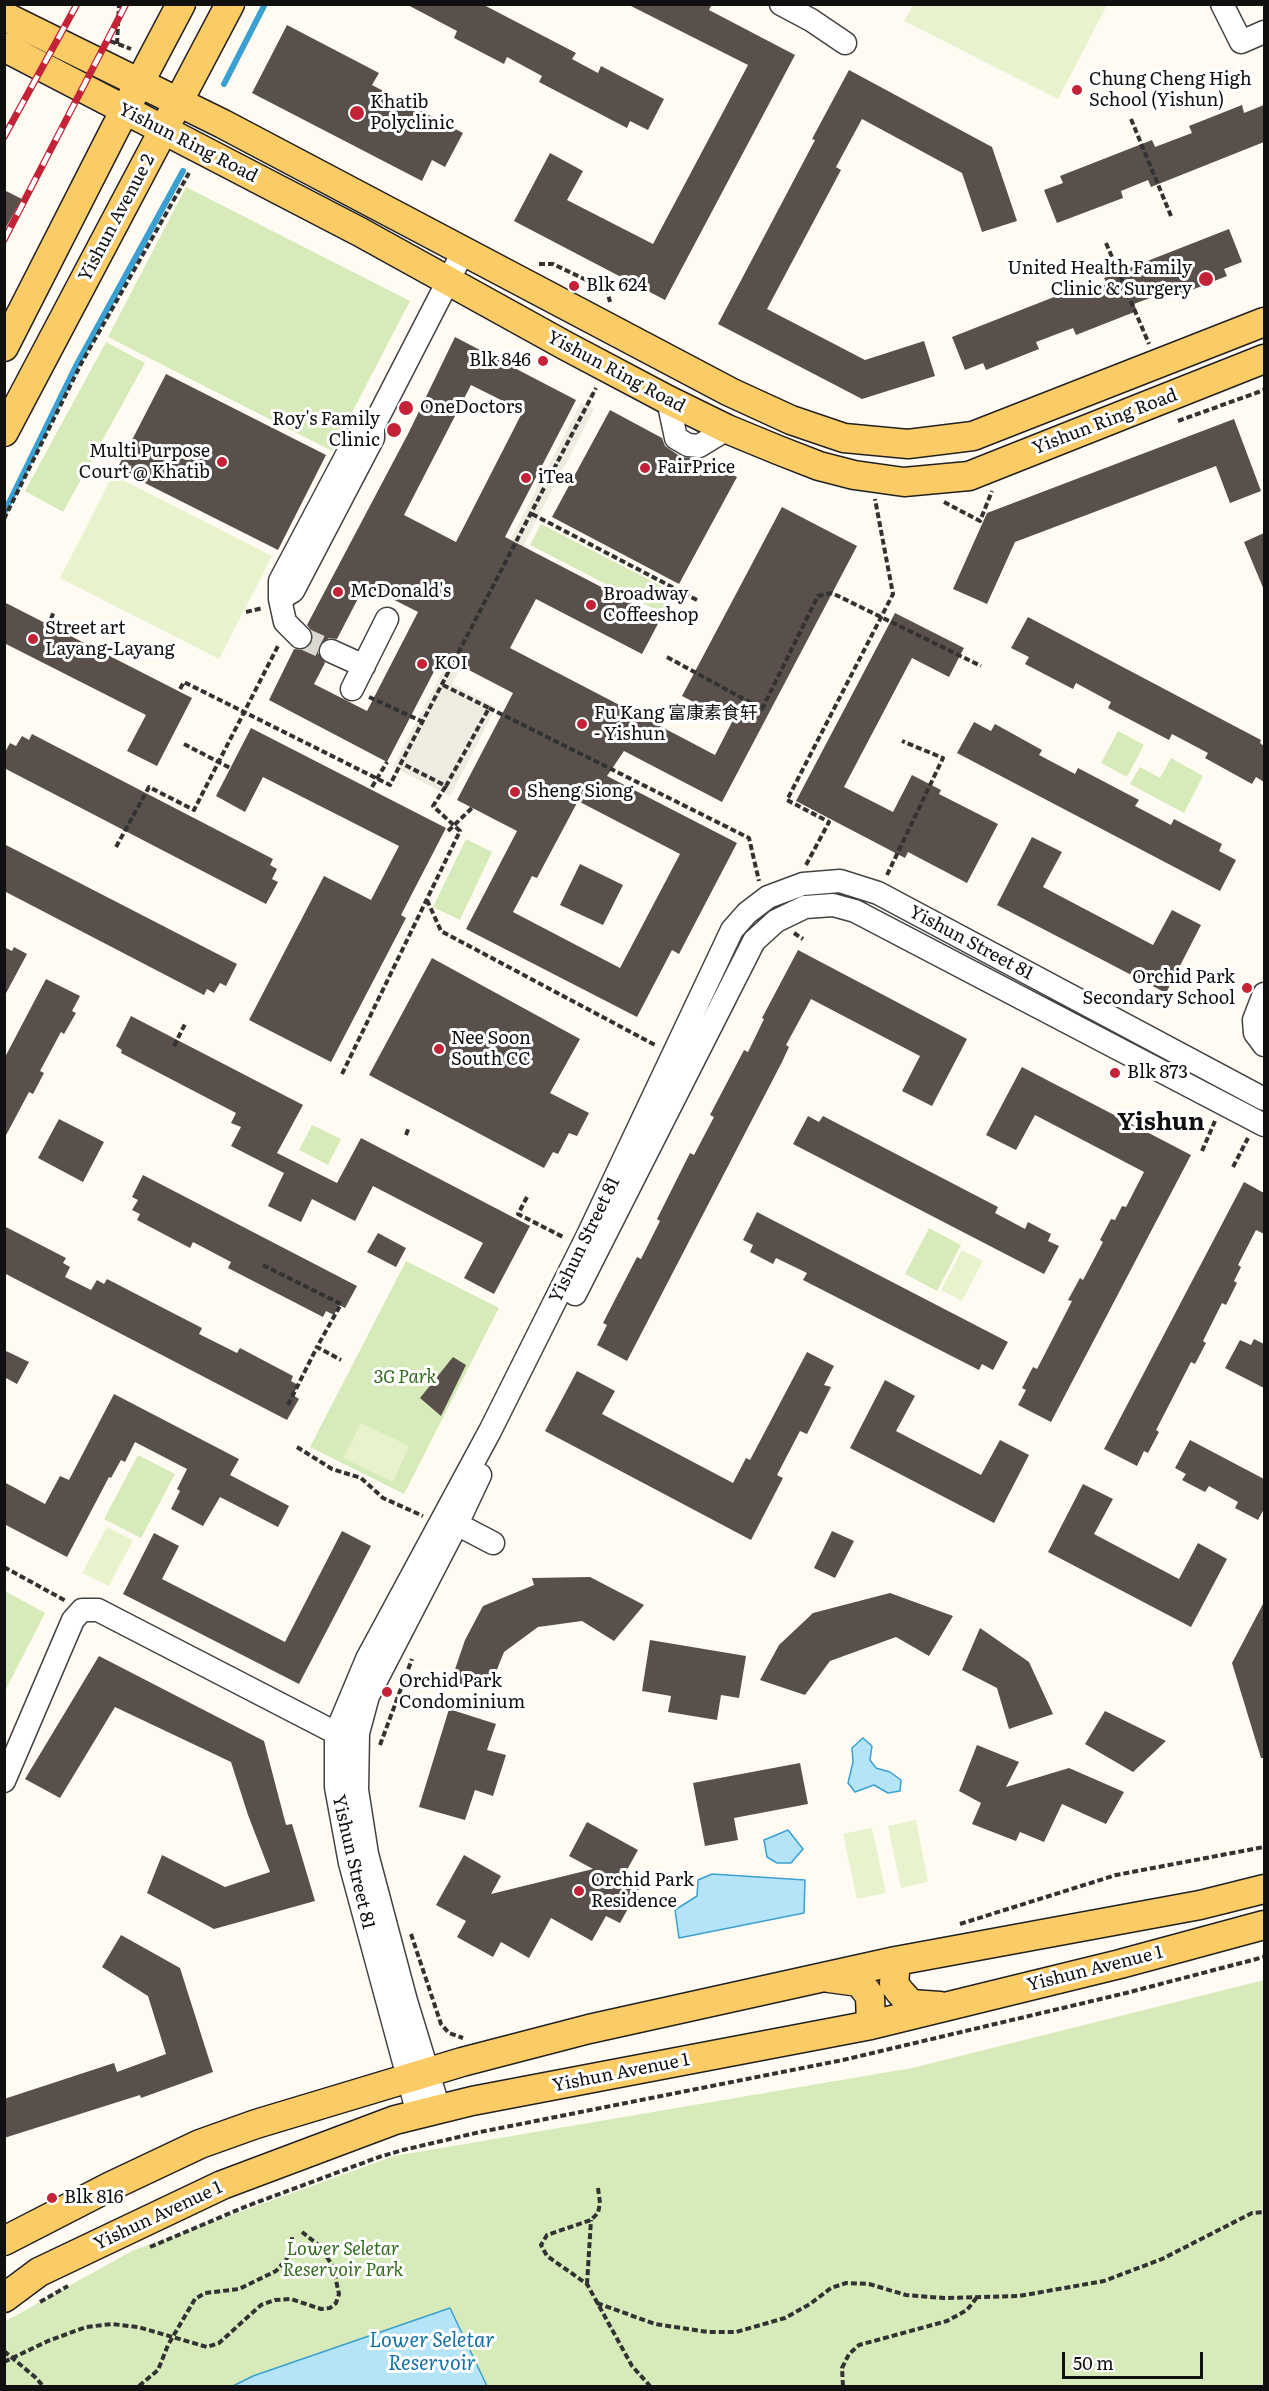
<!DOCTYPE html>
<html>
<head>
<meta charset="utf-8">
<style>
	body { margin:0 }
	#map { position:relative; width:1269px; height:2391px; overflow:hidden; background:#fffbf2; font-family:Literata,serif }
	canvas { display:block }
	.frame { position:absolute; inset:0; border:6px solid #101010; pointer-events:none }
	.scale { position:absolute; left:1062px; top:2352px; width:141px; height:27px; box-sizing:border-box; border:3px solid #101010; border-top:0; padding-left:8px; font-size:18px; line-height:21px; white-space:nowrap; color:#101010; -webkit-text-stroke:4px #fff; paint-order:stroke }
</style>
</head>
<body>
<div id="map">
<canvas width="1269" height="2391"></canvas>
<div class="frame"></div>
<div class="scale">50 m</div>
</div>
<script>
const c = document.querySelector('canvas').getContext('2d');
c.lineJoin = 'round';
function fill(path, color) { c.fillStyle = color; c.fill(path, 'evenodd'); }
const poly = rows => new Path2D(rows.map(r => 'M' + r).join(''));
function trace(path, color, width, dash) { c.strokeStyle = color; c.lineWidth = width; c.lineCap = dash ? 'butt' : 'round'; c.setLineDash(dash || []); c.stroke(path); }
function drawText(font, color, halo, rows, align = 'center') {
  c.font = font + ' Literata,"Noto Sans SC",serif'; c.lineWidth = 6; c.setLineDash([]); c.textBaseline = 'middle'; c.strokeStyle = halo; c.fillStyle = color; for (const [text, x, y, turn = 0] of rows) {
    c.save(); c.translate(x, y); c.rotate((+turn || 0) * Math.PI / 180); c.textAlign = isNaN(turn) ? turn : align; if (halo) c.strokeText(text, 0, 0); c.fillText(text, 0, 0); c.restore();
  }
}
const green = poly([
	[186,187,410,301,332,451,108,337],
	[106,342,145,363,63,512,25,491],
	[541,524,673,592,662,613,530,545],
	[1118,731,1144,745,1127,777,1101,763],
	[1171,758,1203,776,1184,813,1130,784,1140,767,1160,778],
	[466,839,492,852,460,920,433,907],
	[312,1125,341,1139,328,1165,299,1150],
	[929,1228,961,1245,937,1291,905,1274],
	[406,1261,499,1308,404,1494,310,1447],
	[138,1455,175,1474,141,1538,104,1519],
	[5,1591,45,1613,5,1691],
	[1264,1980,1264,2386,487,2386,450,2309,253,2376,233,2386,5,2386,4,2322,132,2251,394,2156,912,2068]
]);
const pitch = poly([
	[913,5,913,4,1107,5,1058,99,904,21],
	[113,475,272,556,219,659,60,578],
	[962,1250,983,1261,962,1301,941,1290],
	[361,1423,409,1446,393,1482,343,1458],
	[107,1527,133,1540,109,1586,82,1573],
	[916,1820,928,1882,901,1888,888,1826],
	[872,1828,886,1893,857,1899,843,1834]
]);
const plaza = poly([
	[581,403,594,409,452,684,496,707,450,796,393,767]
]);
const water = poly([
	[863,1738,872,1746,870,1760,876,1768,890,1772,901,1780,900,1791,888,1793,874,1785,855,1792,848,1783,853,1762,852,1748,863,1738],
	[788,1830,803,1849,791,1863,777,1863,767,1857,764,1840,788,1830],
	[712,1874,805,1880,804,1913,679,1938,675,1910,697,1896,698,1880,712,1874],
	[450,2308,487,2386,233,2386,253,2376,450,2308]
]);
const stream = poly([
	[224,84,265,4],
	[4,513,76,366,183,171]
]);
const building = poly([
	[406,4,482,4,576,53,572,59,598,73,601,66,664,99,648,130,630,121,627,128,539,82,542,76,507,57,504,64,454,38,457,31],
	[627,4,712,4,709,10,795,55,665,300,514,221,550,153,583,171,567,200,653,244,748,65],
	[287,25,379,73,372,85,463,133,445,167,432,160,422,181,252,93],
	[849,70,992,147,1017,221,982,232,962,173,862,119,836,167,841,170,767,309,865,360,924,341,935,376,862,399,718,324,815,140,812,139],
	[1242,105,1244,113,1264,105,1264,142,1151,187,1148,180,1121,191,1123,198,1057,223,1044,190,1063,183,1060,176,1152,140,1155,147,1192,133,1189,126],
	[4,190,22,199,4,231],
	[1229,229,1242,262,1224,269,1227,276,1174,297,1171,290,1134,304,1137,311,1076,335,1073,328,1036,342,1039,349,986,370,983,363,965,370,952,337,1077,288,1080,295,1107,284,1104,278],
	[455,337,576,400,505,537,661,618,642,654,536,599,510,648,677,735,715,755,732,722,682,696,782,507,857,546,722,802,624,751,607,776,737,843,679,954,672,950,637,1017,466,929,517,831,457,800,513,693,442,656,387,762,269,700,294,649,304,650,313,641,313,633,307,625,409,432],
	[471,385,523,411,456,542,404,515],
	[365,585,418,612,367,711,314,684,325,663,318,653,319,645,329,638,337,639],
	[578,801,680,854,620,968,513,912,532,876,537,878],
	[166,374,326,455,278,550,117,469],
	[610,410,662,438,665,446,681,457,702,459,737,477,679,584,552,517],
	[1234,419,1261,491,1230,503,1216,466,1015,542,987,604,953,589,987,513],
	[1264,533,1264,590,1244,542],
	[4,602,192,698,157,766,127,751,146,715,4,643],
	[895,613,964,648,949,677,912,658,844,787,893,812,912,775,941,790,939,794,998,824,967,883,908,852,905,858,796,801],
	[1028,617,1261,740,1260,743,1264,746,1264,782,1256,777,1252,784,1205,758,1208,753,1172,734,1169,740,1108,708,1111,702,1076,683,1073,689,1025,664,1029,657,1011,648],
	[974,722,991,731,995,724,1042,750,1039,755,1075,774,1078,768,1139,800,1135,806,1171,825,1174,819,1222,844,1219,851,1236,860,1220,891,957,753],
	[251,728,446,828,401,915,406,918,331,1062,249,1020,324,876,371,900,399,846,263,777,245,812,216,796],
	[32,734,273,859,270,865,277,869,272,879,278,882,266,904,4,768,4,754,10,743,16,746,22,736,29,740],
	[1032,837,1062,852,1043,887,1153,945,1172,910,1201,925,1166,993,997,905],
	[4,844,237,964,226,986,220,983,214,993,207,989,204,995,4,891],
	[580,864,623,885,603,925,560,905],
	[4,947,12,951,14,947,27,954,4,997],
	[798,950,967,1039,932,1106,902,1091,920,1056,811,999,786,1045,789,1047,782,1062,627,1361,597,1345,607,1325,603,1323,637,1257,641,1259,660,1221,657,1219,690,1153,694,1155,714,1117,710,1115,744,1050,748,1052,764,1019,762,1018],
	[432,958,580,1039,550,1093,589,1113,577,1136,569,1133,558,1154,553,1152,544,1168,369,1075],
	[46,979,80,996,72,1011,76,1013,64,1034,61,1032,40,1071,44,1073,33,1094,29,1092,4,1139,4,1059],
	[131,1016,303,1105,277,1153,337,1183,361,1138,530,1226,494,1294,464,1278,483,1243,373,1186,355,1221,312,1199,301,1222,268,1206,284,1173,231,1146,241,1127,231,1123,236,1113,121,1053,122,1050,116,1046],
	[1022,1067,1191,1155,1051,1422,1018,1405,1026,1390,1022,1388,1033,1367,1037,1369,1051,1342,1072,1301,1068,1300,1080,1278,1083,1280,1103,1242,1100,1240,1111,1219,1115,1220,1122,1206,1126,1207,1144,1172,1035,1115,1016,1150,986,1135],
	[808,1116,819,1122,823,1116,998,1207,995,1213,1025,1229,1028,1222,1051,1234,1048,1241,1059,1246,1044,1274,793,1144],
	[59,1119,104,1142,83,1182,38,1158],
	[143,1175,357,1286,345,1308,339,1305,334,1315,326,1311,323,1317,228,1268,231,1262,193,1242,190,1248,137,1220,140,1214,132,1210,138,1200,132,1197],
	[1244,1182,1264,1193,1264,1234,1256,1230,1238,1265,1241,1267,1234,1281,1237,1283,1226,1305,1222,1303,1203,1341,1206,1343,1195,1364,1191,1362,1170,1403,1156,1430,1159,1432,1148,1453,1144,1451,1137,1466,1104,1449],
	[757,1212,1008,1342,993,1370,982,1364,979,1370,803,1280,807,1273,776,1258,773,1264,750,1252,753,1245,743,1240],
	[4,1226,66,1258,63,1263,70,1267,65,1277,91,1290,97,1280,104,1284,107,1279,202,1328,199,1334,237,1353,240,1348,293,1376,291,1381,298,1385,293,1395,299,1399,287,1420,4,1273],
	[378,1233,406,1248,396,1267,367,1252],
	[1254,1339,1264,1344,1264,1388,1225,1368,1240,1340,1251,1345],
	[4,1350,29,1362,17,1384,4,1377],
	[807,1352,834,1366,824,1385,831,1387,807,1434,800,1431,777,1475,783,1478,751,1540,545,1431,577,1371,615,1391,602,1414,733,1483,746,1458,750,1460],
	[453,1357,466,1365,441,1416,420,1398],
	[885,1380,915,1396,896,1431,981,1475,1000,1440,1029,1455,994,1523,850,1448],
	[114,1394,239,1459,230,1475,289,1506,278,1527,220,1497,203,1526,171,1509,180,1491,177,1489,187,1469,135,1442,125,1462,121,1460,111,1478,109,1477,67,1557,4,1524,4,1482,45,1504,60,1476,69,1480],
	[1190,1440,1264,1479,1264,1509,1258,1520,1235,1508,1238,1502,1209,1486,1205,1492,1182,1480,1186,1474,1175,1468],
	[1083,1484,1113,1499,1094,1534,1179,1579,1198,1543,1227,1559,1191,1627,1048,1552],
	[342,1531,371,1546,299,1684,123,1594,154,1533,179,1546,162,1579,285,1642],
	[832,1531,854,1541,835,1578,814,1568],
	[590,1577,644,1605,614,1641,582,1621,538,1627,504,1652,490,1687,450,1684,465,1640,483,1606,534,1585,532,1578],
	[890,1593,953,1616,929,1656,896,1637,830,1661,805,1695,760,1680,779,1645,813,1613],
	[1264,1602,1264,1758,1261,1758,1232,1663],
	[980,1628,1029,1662,1053,1714,1009,1729,997,1688,962,1670],
	[650,1640,746,1656,739,1698,721,1695,717,1720,668,1712,671,1696,642,1691],
	[99,1656,264,1741,286,1825,292,1824,315,1901,214,1929,147,1893,162,1855,225,1887,270,1872,248,1815,231,1762,115,1707,60,1798,25,1779],
	[449,1709,496,1724,487,1750,506,1755,493,1796,475,1790,465,1820,419,1807],
	[1105,1711,1166,1741,1133,1772,1085,1744],
	[977,1745,1019,1762,1006,1787,1069,1768,1124,1792,1106,1824,1062,1804,1044,1842,1020,1832,1016,1841,972,1824,981,1803,959,1791],
	[800,1763,808,1804,734,1818,738,1840,705,1846,693,1783],
	[587,1822,638,1850,623,1877,640,1887,620,1923,606,1916,592,1941,551,1918,529,1958,501,1942,493,1957,457,1937,466,1921,436,1905,464,1855,501,1876,491,1894,593,1869,569,1856],
	[121,1935,180,1968,213,2072,141,2098,140,2095,4,2138,4,2099,114,2063,117,2072,166,2054,148,1996,102,1967]
]);
const minorTunnel = poly([
	[300,637,331,651]
]);
const path = poly([
	[110,41,131,49],
	[117,44,119,4],
	[1131,119,1171,216],
	[1106,243,1149,344],
	[539,264,553,264,607,290,610,302],
	[1178,421,1264,390],
	[944,502,980,521,992,491],
	[532,514,697,600],
	[4,519,82,362,189,173],
	[246,612,263,608],
	[51,619,54,611],
	[667,657,762,709,818,596,832,593,981,666],
	[443,685,489,708,446,786,401,763,596,388],
	[180,689,184,682,390,785,401,763],
	[369,697,423,722],
	[489,708,749,838,759,881],
	[184,744,232,769],
	[372,787,387,762],
	[448,831,472,808],
	[116,847,149,787,194,810,279,644],
	[806,865,829,822,787,800,893,594,875,499],
	[887,875,943,758,902,741],
	[427,900,441,931,657,1046],
	[794,933,803,939],
	[174,1046,186,1022],
	[342,1074,460,831,433,806,446,786],
	[406,1135,409,1127],
	[1202,1151,1215,1121],
	[1233,1167,1248,1138],
	[527,1197,518,1214,565,1238],
	[263,1265,341,1304,317,1347,341,1360],
	[288,1405,317,1347],
	[297,1447,332,1469,361,1478,383,1498,423,1516],
	[4,1567,66,1601],
	[380,1745,412,1659],
	[960,1924,1116,1875,1264,1847],
	[411,1934,441,2024,449,2033,463,2038],
	[598,2188,600,2203,598,2213,591,2220,547,2235,541,2245,547,2256,587,2284,632,2366,650,2386],
	[150,2247,247,2206,379,2157,403,2150,480,2132,843,2060,1126,1993,1264,1957],
	[587,2284,591,2220],
	[40,2302,68,2286],
	[597,2303,655,2324,708,2332,736,2332,785,2318,810,2304,831,2288,846,2283,869,2284,906,2295,944,2298,1019,2296,1104,2281,1162,2259,1252,2213,1264,2212],
	[4,2351,35,2377,43,2386],
	[4,2362,48,2341,86,2327,112,2324,138,2327,207,2347,219,2343,261,2305,275,2300,291,2299,321,2309,330,2308,336,2303,339,2294,333,2267,321,2247,302,2232],
	[139,2386,158,2370,168,2345,195,2299,205,2293,239,2289,276,2271,286,2260,292,2246,292,2236],
	[843,2386,842,2368,849,2354,859,2345,947,2321,967,2310,978,2296]
]);
const minor = poly([
	[781,4,811,20,845,43],
	[1222,4,1241,42,1264,32],
	[668,400,676,438,688,445,699,446,727,429],
	[280,599,293,591,373,438,373,427,463,252],
	[300,637,285,622,280,599,280,581,359,432,373,427],
	[331,651,364,666],
	[352,689,387,619],
	[1264,994,1254,1020,1255,1033,1264,1045],
	[575,1294,754,941,776,921,805,907,833,905,855,911,1264,1125],
	[445,1518,493,1543],
	[4,1781,73,1620,82,1610,98,1610,336,1733,350,1733],
	[439,2109,406,2001,367,1854,357,1790,358,1733,368,1696,456,1526,480,1475],
	[418,2114,350,1863,336,1787,336,1733,367,1659,490,1431,588,1235,732,930,747,913,768,897,803,884,840,881,878,893,1264,1099]
]);
const major = poly([
	[4,16,223,124,730,392,791,420,844,438,908,444,973,436,1264,322],
	[4,47,360,232,566,346,668,400,727,429,778,450,819,466,854,475,904,482,969,476,1264,359],
	[4,347,115,129,181,4],
	[4,432,230,4],
	[896,1961,894,1984,900,1992,911,2004,940,2006],
	[829,1978,859,1982,870,1996,871,2025],
	[4,2241,109,2187,200,2144,256,2124,462,2062,589,2029,896,1961,1200,1905,1264,1889],
	[4,2298,39,2272,222,2185,395,2120,472,2101,871,2025,1120,1964,1264,1925]
]);
const rail = poly([
	[4,137,77,4],
	[4,240,126,4]
]);
const markers = [
	[1077,90,6,"#c42337"],
	[357,113,8,"#c42337"],
	[1206,279,8,"#c42337"],
	[574,286,6,"#c42337"],
	[543,361,6,"#c42337"],
	[406,408,8,"#c42337"],
	[394,430,8,"#c42337"],
	[222,462,6,"#c42337"],
	[645,468,6,"#c42337"],
	[526,478,6,"#c42337"],
	[338,592,6,"#c42337"],
	[591,605,6,"#c42337"],
	[33,639,6,"#c42337"],
	[422,664,6,"#c42337"],
	[582,724,6,"#c42337"],
	[515,792,6,"#c42337"],
	[1247,988,6,"#c42337"],
	[439,1049,6,"#c42337"],
	[1115,1073,6,"#c42337"],
	[387,1692,6,"#c42337"],
	[579,1891,6,"#c42337"],
	[52,2198,6,"#c42337"]
];
const poiNames = [
	["Chung Cheng High",1089,80],
	["School (Yishun)",1089,101],
	["Khatib",370,103],
	["Polyclinic",370,124],
	["United Health Family",1192,269,"right"],
	["Clinic & Surgery",1192,290,"right"],
	["Blk 624",586,286],
	["Blk 846",531,361,"right"],
	["OneDoctors",420,408],
	["Roy's Family",380,420,"right"],
	["Clinic",380,441,"right"],
	["Multi Purpose",210,452,"right"],
	["Court @ Khatib",210,473,"right"],
	["FairPrice",657,468],
	["iTea",538,478],
	["McDonald's",350,592],
	["Broadway",603,595],
	["Coffeeshop",603,616],
	["Street art",45,629],
	["Layang-Layang",45,650],
	["KOI",434,664],
	["Fu Kang 富康素食轩",594,714],
	["- Yishun",594,735],
	["Sheng Siong",527,792],
	["Orchid Park",1235,978,"right"],
	["Secondary School",1235,999,"right"],
	["Nee Soon",451,1039],
	["South CC",451,1060],
	["Blk 873",1127,1073],
	["Orchid Park",399,1682],
	["Condominium",399,1703],
	["Orchid Park",591,1881],
	["Residence",591,1902],
	["Blk 816",64,2198]
];
const streetNames = [
	["Yishun Ring Road",188,143,27],
	["Yishun Avenue 2",117,218,-62],
	["Yishun Ring Road",616,372,28],
	["Yishun Ring Road",1105,422,-21],
	["Yishun Street 81",971,943,28],
	["Yishun Street 81",585,1240,-64],
	["Yishun Street 81",353,1862,77],
	["Yishun Avenue 1",1095,1969,-14],
	["Yishun Avenue 1",621,2073,-11],
	["Yishun Avenue 1",158,2216,-25]
];
const parkNames = [
	["3G Park",405,1378],
	["Lower Seletar",343,2250],
	["Reservoir Park",343,2271]
];
const waterNames = [
	["Lower Seletar",432,2341],
	["Reservoir",432,2364]
];
const districtNames = [
	["Yishun",1161,1123]
];
fill(green, '#d7ebba');
fill(pitch, '#e8f2cc');
fill(plaza, '#f0ebe0');
fill(water, '#b5e4f8');
trace(water, '#3aa0d1', 1.5);
trace(stream, '#3aa0d1', 6);
fill(building, '#59504b');
trace(minorTunnel, '#dbd8d0', 22, [22, 11]);
trace(minor, '#434343', 25);
trace(major, '#212121', 31);
trace(path, '#323232', 4, [6, 3]);
trace(minor, '#fff', 22);
trace(major, '#fbcc66', 28);
trace(rail, '#c42337', 7);
trace(rail, '#fff', 4.5, [14]);
for (const [x, y, r, color] of markers) { const dot = new Path2D(); dot.arc(x, y, r, 0, 2 * Math.PI); c.fillStyle = color; c.fill(dot); trace(dot, '#fff', 2); }
drawText('18px', '#101010', '#fff', poiNames, 'left');
drawText('18px', '#101010', '#fff', streetNames);
drawText('italic 18px', '#336a1d', '#fff', parkNames);
drawText('italic 20px', '#1471a6', '#fff', waterNames);
drawText('bold 24px', '#101010', '#fff', districtNames);
</script>
</body>
</html>
